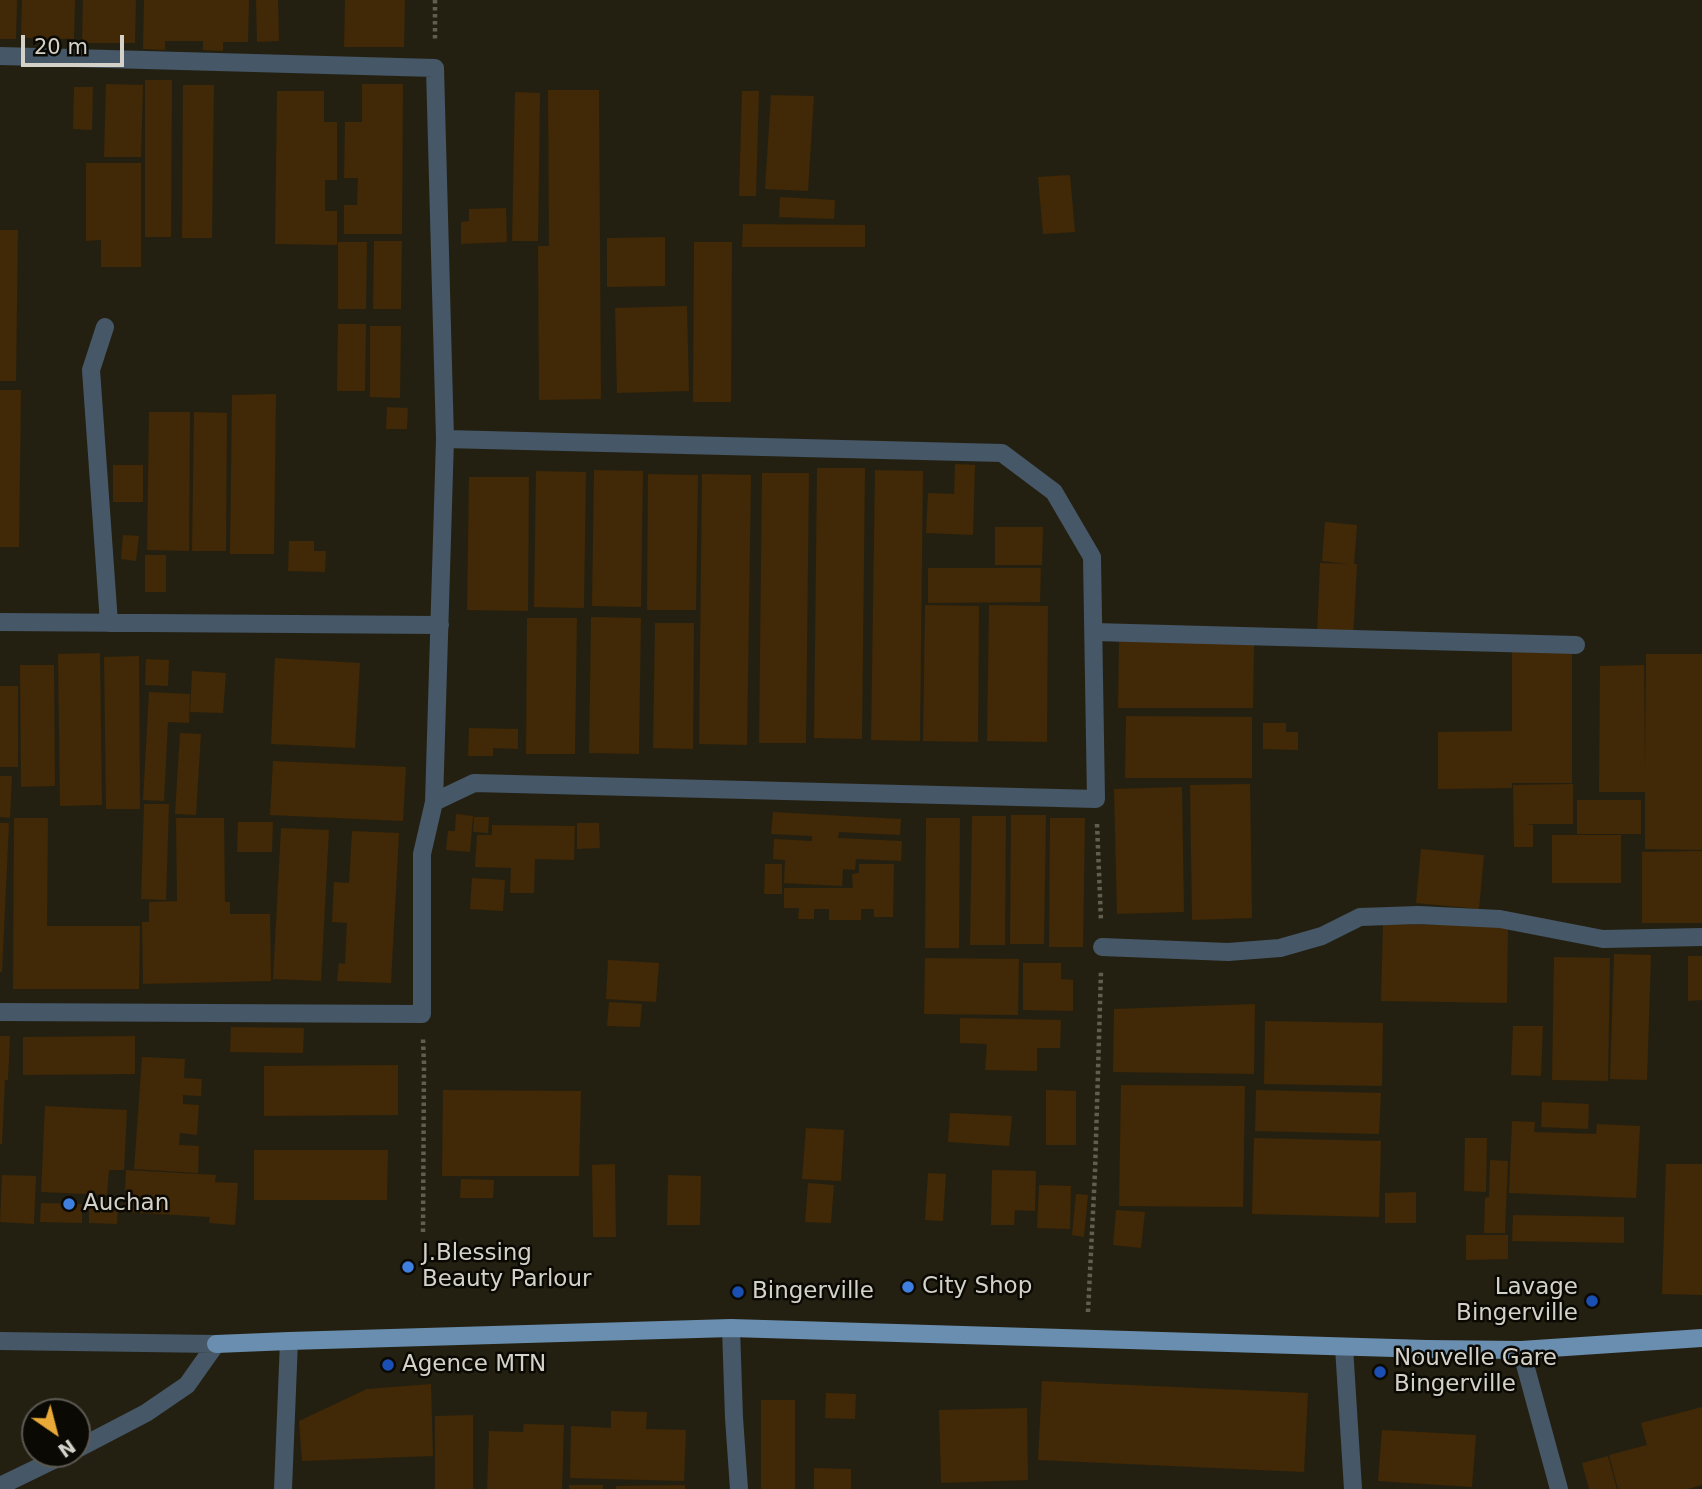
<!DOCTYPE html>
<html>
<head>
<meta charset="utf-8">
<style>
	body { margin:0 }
	#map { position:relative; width:1702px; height:1489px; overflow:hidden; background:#242011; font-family:"DejaVu Sans",sans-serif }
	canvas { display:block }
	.north { position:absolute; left:21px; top:1398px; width:70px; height:70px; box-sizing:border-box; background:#0b0904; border:2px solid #5b5952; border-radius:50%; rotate:145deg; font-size:19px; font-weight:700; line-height:28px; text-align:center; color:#d4d1c8 }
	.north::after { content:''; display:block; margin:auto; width:24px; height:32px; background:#e9aa38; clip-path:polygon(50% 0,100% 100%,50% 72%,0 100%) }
	.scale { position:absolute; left:21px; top:35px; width:103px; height:32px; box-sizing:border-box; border:4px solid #d4d1c8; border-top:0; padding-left:9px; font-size:21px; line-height:24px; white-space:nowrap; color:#d4d1c8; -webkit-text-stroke:5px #0b0904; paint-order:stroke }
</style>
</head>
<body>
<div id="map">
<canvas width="1702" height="1489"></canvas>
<div class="north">N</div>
<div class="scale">20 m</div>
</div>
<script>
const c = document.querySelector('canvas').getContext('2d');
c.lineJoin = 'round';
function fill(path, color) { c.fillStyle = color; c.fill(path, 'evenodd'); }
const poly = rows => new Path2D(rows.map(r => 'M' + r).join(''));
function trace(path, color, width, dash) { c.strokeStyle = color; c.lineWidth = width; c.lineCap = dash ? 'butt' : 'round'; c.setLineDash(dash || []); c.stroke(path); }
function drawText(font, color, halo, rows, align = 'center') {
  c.font = font + ' "DejaVu Sans",sans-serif'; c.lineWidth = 5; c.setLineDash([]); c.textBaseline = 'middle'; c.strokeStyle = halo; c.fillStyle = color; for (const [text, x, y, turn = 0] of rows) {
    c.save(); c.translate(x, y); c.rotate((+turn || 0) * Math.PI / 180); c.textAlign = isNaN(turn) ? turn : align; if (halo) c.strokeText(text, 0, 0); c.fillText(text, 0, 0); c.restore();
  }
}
const building = poly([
	[0,0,17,0,16,39,0,39],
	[22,0,75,0,74,39,21,38],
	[83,0,136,0,135,43,82,43],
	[144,0,249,0,248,42,223,42,223,51,203,50,203,41,165,41,165,50,143,49],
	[256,0,278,0,279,41,257,42],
	[345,0,405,0,404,47,344,47],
	[145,80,172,80,171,237,145,237],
	[106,84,143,85,141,157,104,157],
	[362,84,403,84,402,234,344,234,344,205,357,205,358,178,344,178,345,122,362,122],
	[183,85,214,85,212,238,182,238],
	[74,87,93,87,92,130,73,129],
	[548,90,599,90,601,399,539,400,538,246,549,246],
	[277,91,324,91,324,122,337,122,337,180,325,180,325,211,337,211,337,245,275,244],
	[742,91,759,91,756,196,739,196],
	[515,92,540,93,538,241,512,241],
	[771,95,814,96,808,191,765,189],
	[86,163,141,163,141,267,101,267,101,240,86,241],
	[1070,175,1075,232,1043,234,1038,177],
	[780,197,835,200,834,219,779,217],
	[506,208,507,242,461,244,461,222,469,221,469,209],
	[743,224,865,225,865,247,742,247],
	[0,230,18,230,16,381,0,381],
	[665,237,665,286,607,287,607,238],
	[374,241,402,241,401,309,373,309],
	[338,242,367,242,366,309,338,309],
	[694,242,732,242,731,402,693,402],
	[687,306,689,391,617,393,615,308],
	[338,324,366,324,365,391,337,391],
	[370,326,401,326,400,398,370,397],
	[0,390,21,390,19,547,0,547],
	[276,394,274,554,230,554,232,395],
	[387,407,408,408,407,429,386,429],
	[149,412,190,412,189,551,147,550],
	[194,412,227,413,226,551,192,551],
	[955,464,975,465,973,535,926,533,928,493,954,494],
	[113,465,143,465,143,502,113,502],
	[817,468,865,468,862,739,814,738],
	[594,470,643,471,641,607,592,606],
	[875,470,923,471,920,741,871,740],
	[536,471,586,472,584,608,534,607],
	[762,473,809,473,806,743,759,743],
	[648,474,698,475,696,610,647,610],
	[702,474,751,475,747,745,699,744],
	[469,477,529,477,528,611,467,610],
	[1325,522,1357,525,1354,564,1357,564,1353,638,1317,637,1320,563,1349,564,1322,561],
	[995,527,1043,527,1042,565,995,565],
	[123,535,139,536,136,561,121,559],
	[289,541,314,541,314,551,326,551,325,572,288,571],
	[145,555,166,555,166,592,145,592],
	[928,568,1041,568,1040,602,928,603],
	[925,605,979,606,978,742,923,741],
	[989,605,1048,606,1047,742,987,741],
	[591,617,641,618,639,754,589,753],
	[527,618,577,618,575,754,526,754],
	[655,623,694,623,693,749,653,748],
	[1119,641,1254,642,1253,708,1118,708],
	[1512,652,1572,652,1572,783,1512,783,1512,788,1438,789,1438,732,1512,731],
	[100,653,102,805,60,806,58,654],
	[1646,654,1702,654,1702,850,1645,849,1645,792,1599,792,1600,666,1644,665,1645,767],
	[139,656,140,809,106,809,104,657],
	[275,658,360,663,355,748,271,744],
	[146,659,169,660,168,686,145,685],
	[20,665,54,665,55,786,21,787],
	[192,671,226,673,223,713,190,712],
	[0,686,18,686,18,767,0,767],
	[149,692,190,694,189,723,168,722,164,801,143,800],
	[1126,716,1252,717,1252,778,1125,778],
	[1263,723,1286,723,1286,732,1298,732,1298,750,1263,749],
	[469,728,518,729,518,749,493,748,493,756,468,756],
	[180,733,201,734,196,815,175,814],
	[273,761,406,767,403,821,270,815],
	[0,776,12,776,10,818,0,817],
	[1250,784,1252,918,1192,920,1190,785],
	[1573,784,1573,824,1526,824,1533,825,1533,847,1514,847,1513,785],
	[1182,787,1184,912,1117,914,1114,789],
	[1577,800,1641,800,1641,834,1577,834],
	[144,804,169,804,166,900,141,899],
	[773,812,901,819,900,835,839,832,838,838,902,841,901,861,856,859,855,870,843,869,842,886,784,883,785,860,773,859,774,839,812,841,812,836,771,834],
	[456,814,473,816,470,852,446,850,448,831,455,831],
	[1011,815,1046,815,1044,944,1010,944],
	[972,816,1006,816,1005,945,970,945],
	[474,817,489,817,488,833,473,832],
	[14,818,48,818,47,926,140,926,139,989,13,989],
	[176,818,224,818,225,902,230,902,230,914,270,914,271,981,143,984,142,922,149,922,149,902,177,901],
	[926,818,960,818,959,948,925,948],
	[1050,818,1085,818,1083,947,1049,947],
	[238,822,273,822,272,852,237,852],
	[0,823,9,823,2,972,0,972],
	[577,823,599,823,600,848,577,849],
	[492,825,575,826,574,860,535,859,534,893,510,893,511,868,475,867,477,835,492,835],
	[281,828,329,830,321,981,273,979],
	[352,831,399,833,391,983,337,981,339,963,345,964,347,923,332,922,334,882,349,883],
	[1552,835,1621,835,1621,883,1552,883],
	[1421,849,1484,855,1479,909,1416,903],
	[1702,851,1702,923,1642,923,1642,852],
	[765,864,782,864,782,894,764,894],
	[859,864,894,864,893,917,874,917,874,909,861,909,861,920,829,920,829,909,814,909,814,919,798,919,799,908,784,908,784,888,853,888,852,874,859,873],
	[472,878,505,880,503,911,470,909],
	[1383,924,1508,926,1507,1003,1381,1001],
	[1614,954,1651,955,1647,1080,1610,1079],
	[1688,956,1702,956,1702,1000,1688,1001],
	[1554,957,1610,958,1608,1081,1552,1080],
	[925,958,1019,959,1018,1015,924,1014],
	[608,960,659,963,656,1002,606,999],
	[1023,963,1061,963,1061,979,1073,980,1073,1011,1023,1010],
	[609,1002,642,1004,640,1027,607,1026],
	[1255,1004,1254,1074,1113,1072,1114,1009],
	[960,1018,1061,1020,1060,1048,1037,1048,1037,1071,985,1070,987,1044,960,1043],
	[1265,1021,1383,1023,1382,1086,1264,1084],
	[1513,1026,1543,1026,1541,1076,1511,1075],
	[231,1027,304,1028,303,1053,230,1052],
	[0,1036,10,1036,8,1080,5,1080,2,1144,0,1144],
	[135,1036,135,1074,23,1075,23,1037],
	[142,1057,185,1059,184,1078,202,1079,201,1096,183,1095,183,1104,199,1105,197,1135,180,1133,179,1145,199,1146,198,1173,134,1169],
	[398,1065,398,1115,264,1116,264,1066],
	[1121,1085,1245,1086,1243,1207,1119,1206],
	[443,1090,581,1091,579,1176,442,1176],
	[1046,1090,1076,1091,1076,1145,1046,1145],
	[1256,1090,1381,1093,1379,1134,1255,1131],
	[1542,1102,1589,1104,1588,1129,1541,1127],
	[45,1106,127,1110,124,1170,109,1170,107,1195,41,1192],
	[950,1113,1012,1116,1009,1146,948,1142],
	[1512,1121,1535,1122,1534,1132,1596,1134,1597,1124,1640,1126,1636,1198,1509,1193],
	[806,1128,844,1130,841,1181,802,1179],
	[1254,1138,1381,1141,1379,1217,1252,1214],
	[1465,1138,1487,1138,1486,1192,1464,1191],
	[254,1150,388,1150,387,1200,254,1200],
	[1490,1160,1508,1161,1505,1233,1484,1233,1485,1198,1489,1197],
	[615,1164,616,1237,593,1237,592,1165],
	[1666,1164,1702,1164,1702,1295,1662,1294],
	[126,1170,216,1175,215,1182,238,1183,235,1225,209,1223,210,1217,124,1212],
	[992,1170,1036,1171,1035,1211,1015,1210,1014,1225,991,1225],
	[928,1173,946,1174,943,1221,925,1220],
	[2,1175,36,1176,34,1224,0,1222],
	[668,1175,701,1176,700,1225,667,1225],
	[461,1179,494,1180,493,1198,460,1198],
	[808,1183,834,1185,831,1223,805,1222],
	[1039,1185,1071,1186,1070,1229,1037,1228],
	[1416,1192,1416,1223,1385,1223,1385,1193],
	[1076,1194,1088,1195,1084,1237,1072,1235],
	[41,1203,82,1204,82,1223,40,1222],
	[89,1204,118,1205,117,1224,89,1223],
	[1116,1210,1145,1212,1141,1248,1113,1245],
	[1513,1215,1624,1217,1624,1243,1512,1241],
	[1466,1235,1508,1235,1508,1259,1466,1260],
	[1042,1381,1308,1393,1304,1472,1038,1460],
	[431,1384,433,1456,302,1461,299,1421,367,1389],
	[826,1393,856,1394,855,1419,825,1418],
	[761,1400,795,1400,795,1489,761,1489],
	[1702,1407,1702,1485,1688,1489,1618,1489,1609,1455,1647,1445,1641,1423],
	[1027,1408,1028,1480,941,1483,939,1410],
	[611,1411,647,1412,646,1429,686,1430,684,1481,570,1478,571,1426,611,1428],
	[473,1415,473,1489,435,1489,435,1416],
	[524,1424,564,1425,562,1489,487,1489,489,1431,523,1432],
	[1382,1430,1476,1435,1472,1487,1378,1481],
	[1608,1456,1617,1489,1589,1489,1582,1463],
	[814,1468,851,1469,851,1489,814,1489],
	[569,1485,603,1485,603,1489,569,1489],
	[685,1485,685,1489,616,1489,616,1486]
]);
const path = poly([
	[435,0,435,41],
	[1097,824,1101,921],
	[423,1232,424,1064,423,1039],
	[1088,1312,1095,1172,1101,971]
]);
const minor = poly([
	[0,56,435,68,445,439,434,802],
	[105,327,91,370,109,623],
	[0,622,440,625],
	[1094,632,1576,645],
	[1102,947,1228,952,1280,948,1322,936,1360,917,1418,915,1500,919,1603,939,1702,937],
	[0,1012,422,1014,422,854,434,802,474,783,1096,799,1092,557,1054,492,1002,453,445,439],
	[731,1328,734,1418,739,1489],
	[0,1341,216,1344],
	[1344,1347,1353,1489],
	[1521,1350,1559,1489],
	[77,1449,146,1413,187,1385,216,1344],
	[0,1486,66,1454],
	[283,1489,289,1341]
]);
const major = poly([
	[216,1344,289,1341,731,1328,1427,1349,1521,1350,1702,1338]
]);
const markers = [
	[69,1204,7,"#3f7fe0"],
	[408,1267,7,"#3f7fe0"],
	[908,1287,7,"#3f7fe0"],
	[738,1292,7,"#1a4fb4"],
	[1592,1301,7,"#1a4fb4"],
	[388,1365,7,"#1a4fb4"],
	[1380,1372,7,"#1a4fb4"]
];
const poiNames = [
	["Auchan",83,1204],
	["J.Blessing",422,1254],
	["Beauty Parlour",422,1280],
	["City Shop",922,1287],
	["Lavage",1578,1288,"right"],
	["Bingerville",1578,1314,"right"],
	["Bingerville",752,1292],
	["Nouvelle Gare",1394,1359],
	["Bingerville",1394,1385],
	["Agence MTN",402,1365]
];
fill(building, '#412806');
trace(path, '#615d50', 4.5, [3.5, 3.5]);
trace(minor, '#465767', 18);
trace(major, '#6a8eaf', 18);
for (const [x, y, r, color] of markers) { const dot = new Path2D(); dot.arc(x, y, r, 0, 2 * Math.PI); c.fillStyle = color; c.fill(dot); trace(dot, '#0b0904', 2.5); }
drawText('23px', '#d4d1c8', '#0b0904', poiNames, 'left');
</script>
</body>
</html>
